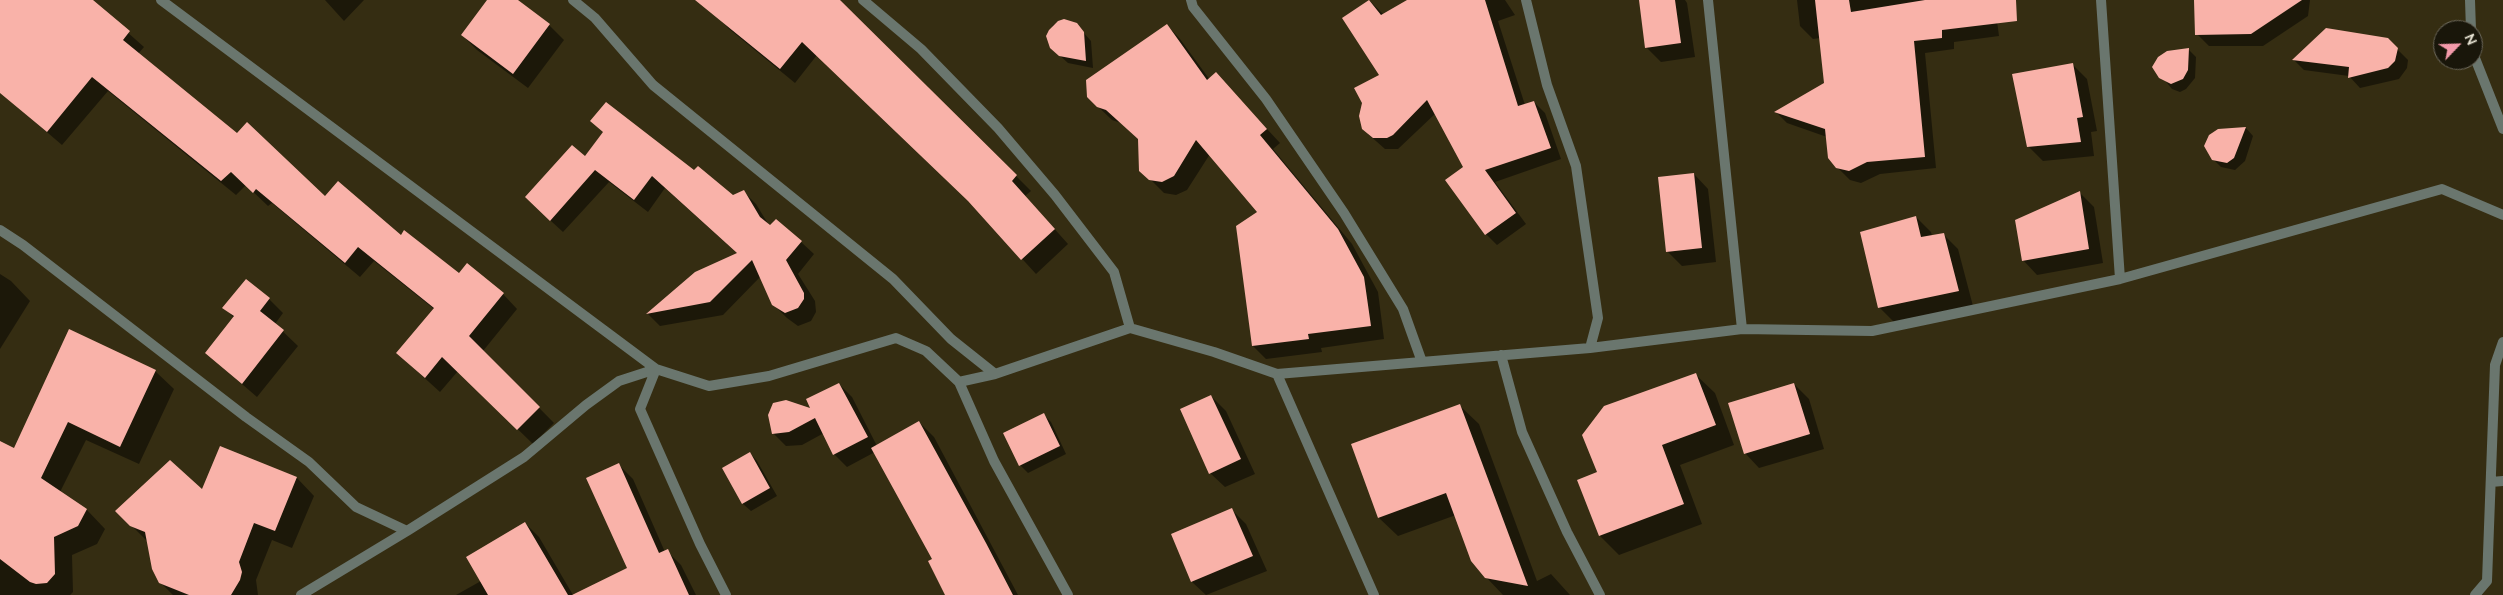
<!DOCTYPE html>
<html>
<head>
<meta charset="utf-8">
<style>
	body { margin:0 }
	#map { position:relative; width:2503px; height:595px; overflow:hidden; background:#352d12; font-family:Mulish,sans-serif }
	canvas { display:block }
	.north { position:absolute; left:2433px; top:20px; width:50px; height:50px; box-sizing:border-box; background:#19160a; border:1px solid #6c685b; border-radius:50%; rotate:66deg; font-size:14px; font-weight:700; line-height:20px; text-align:center; color:#e8e4d4 }
	.north::after { content:''; display:block; margin:auto; width:18px; height:22px; background:#f39aaa; clip-path:polygon(50% 0,100% 100%,50% 72%,0 100%) }
</style>
</head>
<body>
<div id="map">
<canvas width="2503" height="595"></canvas>
<div class="north">N</div>
</div>
<script>
const c = document.querySelector('canvas').getContext('2d');
c.lineJoin = 'round';
function fill(path, color) { c.fillStyle = color; c.fill(path, 'evenodd'); }
const poly = rows => new Path2D(rows.map(r => 'M' + r).join(''));
function trace(path, color, width, dash) { c.strokeStyle = color; c.lineWidth = width; c.lineCap = dash ? 'butt' : 'round'; c.setLineDash(dash || []); c.stroke(path); }
const shadow = poly([
	[2,0,91,0,144,47,138,54,237,135,325,198,401,237,459,275,503,294,517,309,483,351,554,423,533,444,458,371,440,392,397,353,434,309,374,261,360,277,272,203,268,206,246,185,236,195,108,91,62,145,0,92],
	[325,0,364,0,344,21],
	[489,0,515,0,549,25,564,40,528,88,477,50,462,35],
	[703,0,822,0,853,13,1031,191,1025,196,1068,244,1036,274,972,204,817,55,795,83,728,28],
	[1409,0,1505,0,1515,15,1498,21,1525,105,1534,102,1545,113,1561,159,1495,182,1526,224,1497,245,1486,234,1464,167,1436,113,1398,149,1385,149,1368,134,1381,76,1343,19,1370,1,1384,15],
	[1640,0,1685,0,1687,3,1695,57,1661,62,1647,48],
	[1797,0,1989,0,1995,6,1999,36,1954,42,1954,49,1925,53,1936,168,1880,174,1861,183,1850,180,1837,167,1827,137,1787,123,1776,112,1825,84,1820,38,1813,39,1800,26],
	[2195,0,2310,0,2308,16,2263,46,2209,46,2197,34],
	[1064,21,1076,24,1091,41,1093,68,1068,63,1057,53,1048,36,1053,25],
	[1167,25,1180,39,1210,80,1229,88,1280,143,1273,149,1352,244,1378,292,1384,339,1321,348,1322,352,1266,359,1253,346,1259,212,1210,154,1187,190,1176,195,1164,193,1141,170,1140,140,1121,123,1112,120,1088,97],
	[2387,39,2408,60,2407,68,2399,79,2360,88,2349,76,2304,70,2294,60],
	[2189,50,2196,57,2195,78,2186,89,2180,92,2172,89,2154,67],
	[2072,64,2087,79,2097,131,2091,132,2094,156,2043,161,2028,146],
	[2246,128,2253,136,2245,161,2235,170,2221,167,2213,159,2214,133],
	[585,158,695,172,733,197,743,191,756,204,770,227,801,242,814,254,798,274,815,301,816,312,811,321,798,326,787,318,773,304,761,276,723,315,660,326,648,314,738,254,665,188,648,212,609,182,563,232,539,210],
	[1694,174,1708,189,1716,262,1682,266,1667,251],
	[2080,193,2094,207,2103,263,2037,275,2023,260],
	[1916,217,1931,232,1932,236,1944,235,1958,249,1973,306,1894,322,1879,307],
	[0,274,11,281,30,301,0,349],
	[269,299,283,313,275,324,298,346,257,397,206,353,234,318,224,307],
	[155,371,174,389,139,464,86,440,60,492,87,510,105,529,97,544,72,555,73,592,70,595,0,595,0,442,14,449],
	[1695,374,1715,393,1734,445,1680,465,1702,524,1619,555,1600,536],
	[839,384,852,397,877,446,919,422,934,437,1018,595,947,595,933,559,875,452,847,467,834,454,824,433,802,445,786,446,773,433,813,410],
	[1794,384,1809,399,1824,449,1759,468,1745,453],
	[1211,396,1226,411,1255,474,1225,487,1210,473],
	[1460,406,1479,424,1537,581,1551,574,1570,595,1503,595,1486,577,1456,515,1398,536,1379,518,1353,445],
	[1044,415,1051,422,1066,454,1028,473,1020,465],
	[221,447,297,478,314,496,292,548,272,540,256,580,258,595,173,595,160,582,148,542,117,511,203,491],
	[750,453,757,461,777,496,751,511,743,504,724,469],
	[619,465,633,479,665,552,667,551,681,565,696,595,575,595,629,569],
	[1232,510,1246,524,1267,571,1206,595,1192,582,1173,535],
	[525,523,539,537,573,595,456,595,481,581]
]);
const building = poly([
	[0,0,93,0,130,31,123,40,237,133,247,122,325,196,338,181,401,235,404,230,459,273,467,263,504,293,469,336,540,407,517,430,442,357,425,378,396,353,434,308,358,247,345,263,256,189,253,193,231,172,221,181,92,77,47,132,0,93],
	[487,0,518,0,550,24,513,74,461,35],
	[695,0,840,0,1017,175,1012,181,1055,229,1021,260,968,201,802,42,780,69],
	[1369,0,1381,15,1407,0,1485,0,1518,106,1534,101,1551,148,1485,170,1516,213,1485,235,1445,180,1463,167,1427,100,1393,135,1387,138,1373,138,1362,129,1359,116,1362,103,1354,88,1379,75,1342,18],
	[1639,0,1675,0,1681,43,1645,48],
	[1815,0,1849,0,1851,12,1925,0,2016,0,2017,21,1942,30,1942,38,1914,41,1925,157,1867,162,1849,171,1836,168,1828,158,1825,129,1774,112,1824,83],
	[2194,0,2302,0,2251,34,2195,35],
	[1064,19,1077,23,1084,32,1086,61,1059,56,1050,48,1046,36,1049,30,1058,21],
	[1167,24,1207,80,1216,72,1267,129,1260,135,1338,229,1364,277,1371,326,1308,334,1309,339,1252,346,1236,226,1257,212,1196,140,1174,176,1162,182,1149,180,1139,171,1138,139,1106,110,1097,107,1087,97,1086,80],
	[2326,28,2388,38,2398,48,2395,61,2388,68,2348,78,2349,67,2292,60],
	[2189,48,2188,70,2183,79,2171,84,2159,78,2152,67,2158,57,2167,51],
	[2073,63,2083,117,2077,118,2081,142,2027,147,2012,74],
	[606,102,694,170,698,166,733,195,744,190,760,217,770,225,776,219,802,241,786,260,804,293,804,299,798,308,785,313,772,305,752,260,710,302,646,314,695,272,737,253,652,176,634,200,595,170,550,221,525,197,572,145,585,156,603,132,590,121],
	[2246,127,2234,158,2227,163,2212,160,2204,146,2209,135,2218,129],
	[1694,173,1702,248,1666,252,1658,177],
	[2080,191,2089,249,2022,261,2015,220],
	[1916,216,1921,237,1944,233,1959,291,1878,308,1860,232],
	[246,279,270,298,260,311,284,330,242,384,205,353,234,316,222,308],
	[69,329,156,370,120,447,68,422,41,478,87,509,78,526,54,537,55,574,47,583,36,584,30,582,0,559,0,441,14,448],
	[1696,373,1716,425,1662,445,1684,504,1599,536,1577,480,1597,472,1582,435,1604,406],
	[839,383,868,437,833,455,815,418,789,432,772,434,768,415,773,403,786,400,810,408,806,399],
	[1794,383,1810,434,1744,454,1728,403],
	[1211,395,1241,459,1209,474,1180,409],
	[1460,404,1528,586,1485,578,1471,561,1446,493,1378,518,1351,444],
	[1044,413,1060,446,1019,466,1003,433],
	[919,421,986,543,1013,595,945,595,928,561,932,559,871,448],
	[220,446,297,477,275,531,254,523,239,562,242,572,240,580,231,595,189,595,159,583,152,569,145,532,130,526,115,511,170,460,202,489],
	[750,452,770,488,742,504,722,468],
	[619,463,659,553,668,549,689,595,572,595,627,568,586,478],
	[1232,508,1253,556,1191,582,1171,534],
	[525,522,568,595,488,595,466,557]
]);
const street = poly([
	[161,0,656,369,709,386,769,376,896,338,926,351,959,382,995,374,1130,328,1214,352,1277,374,1590,348,1742,329,1872,331,2120,279,2442,189,2503,215],
	[573,0,595,18,653,85,893,279,951,339,995,374],
	[863,0,921,49,998,128,1055,195,1114,272,1130,328],
	[1191,0,1193,7,1266,99,1344,213,1403,309,1422,362],
	[1526,0,1547,85,1576,166,1598,318,1590,348],
	[1708,0,1742,329],
	[2101,0,2120,279],
	[2470,0,2471,30],
	[2473,53,2503,129],
	[0,230,23,245,246,417,309,462,356,507,407,531,524,457,586,405,619,381,656,369],
	[1501,355,1522,432,1567,532,1600,595],
	[656,369,640,409,700,544,726,595],
	[1277,374,1374,595],
	[959,382,994,461,1068,595],
	[2491,482,2503,481],
	[301,595,407,531],
	[2475,595,2487,581,2495,365,2503,342]
]);
fill(shadow, '#0007');
fill(building, '#f9b2a9');
trace(street, '#6a766e', 10);
</script>
</body>
</html>
